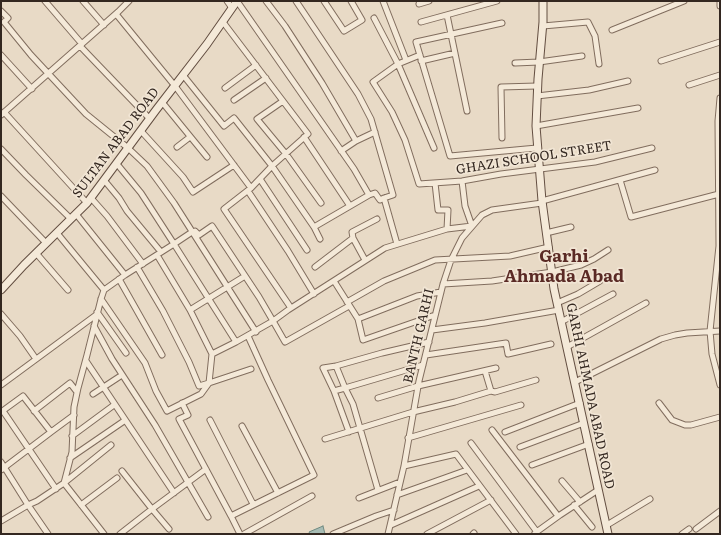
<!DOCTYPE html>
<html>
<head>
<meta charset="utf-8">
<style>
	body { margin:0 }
	#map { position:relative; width:721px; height:535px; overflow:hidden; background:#e8dac6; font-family:Literata,serif }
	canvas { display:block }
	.frame { position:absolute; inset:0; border:2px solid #332720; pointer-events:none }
</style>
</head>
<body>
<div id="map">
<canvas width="721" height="535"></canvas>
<div class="frame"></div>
</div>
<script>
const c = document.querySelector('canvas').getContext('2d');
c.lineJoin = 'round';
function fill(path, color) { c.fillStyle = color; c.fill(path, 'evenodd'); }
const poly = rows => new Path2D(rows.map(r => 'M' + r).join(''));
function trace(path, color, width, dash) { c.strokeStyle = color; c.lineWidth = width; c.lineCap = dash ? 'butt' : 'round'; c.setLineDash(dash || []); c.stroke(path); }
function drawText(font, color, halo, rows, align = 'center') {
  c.font = font + ' Literata,serif'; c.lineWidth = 3.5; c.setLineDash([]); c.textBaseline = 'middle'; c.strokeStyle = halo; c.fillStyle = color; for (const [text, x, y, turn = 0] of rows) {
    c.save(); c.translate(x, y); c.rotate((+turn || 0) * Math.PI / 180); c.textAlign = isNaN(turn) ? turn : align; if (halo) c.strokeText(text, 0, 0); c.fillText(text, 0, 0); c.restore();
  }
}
const water = poly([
	[323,526,325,534,310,534,309,532,323,526]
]);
const street = poly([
	[45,1,82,44],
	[83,1,104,25],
	[227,1,232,8],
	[266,1,285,26,322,83,356,141,375,132],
	[296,1,358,94,371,119,393,195,384,198,397,244],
	[324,1,344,31,362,20,351,1],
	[383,1,406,60],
	[720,1,720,6],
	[419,4,429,1],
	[1,11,8,18,4,22,31,55,86,114,128,148,147,166,174,203,256,332],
	[116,14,175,86,251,188,272,166,234,118,224,126,183,75],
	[447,15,467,111],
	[374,18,398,64,434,148],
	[223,22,308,134,272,166,314,227,369,195,354,169,237,1],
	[421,22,497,1],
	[502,23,416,42,450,156,537,148],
	[543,26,588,22,595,36,599,64],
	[612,30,684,1],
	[80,46,150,119],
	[1,55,32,89],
	[420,55,398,64,373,82,392,112,405,140,419,184,462,181,501,174,595,162,652,148],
	[421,61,455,53],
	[661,61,720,42],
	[515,63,539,62,582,56],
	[689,85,720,75],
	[225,88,256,65],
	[537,96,589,90,628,81],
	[720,98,718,121,719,246,710,331,712,354,720,385],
	[234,100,266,78],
	[283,101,257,119,286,154,321,203],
	[162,102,207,157],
	[4,112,87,203],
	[1,115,118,12,129,1],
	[536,126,638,108],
	[141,131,183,177,193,192,234,165],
	[304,137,350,206],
	[502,138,501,87,537,86],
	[177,147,190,137],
	[1,149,26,175,71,219],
	[341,151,356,141],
	[260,179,307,250],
	[104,180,119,198,127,211,161,252],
	[620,180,631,217,719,194],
	[435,183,438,210,448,210,447,229],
	[251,188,224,209,291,308],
	[248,191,288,251,314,294],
	[369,195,375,193,380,200,384,198],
	[1,196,46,243],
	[91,198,107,216,143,264],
	[542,201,655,170],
	[76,214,125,275],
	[314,227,320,239],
	[546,233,571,227],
	[36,253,68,290],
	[365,260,353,238,352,232,377,219],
	[137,267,163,311,189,362,199,386,209,383,212,354,190,310,157,255],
	[315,267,353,238],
	[119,279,162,355],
	[334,281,358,319],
	[443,284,492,281,552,272,581,265,594,259,608,250],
	[104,290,125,275,174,244,141,193,117,164],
	[101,299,145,363,156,391,167,411,201,394,209,383,251,369],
	[347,302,384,281,435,260,510,256,549,247],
	[557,303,578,294,600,281],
	[349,306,285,342,273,321,259,297,212,226,199,235,195,231,192,232,174,244,236,342,273,321,288,310,385,248,447,229,472,226,465,206,462,181],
	[190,310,245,276],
	[97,312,126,353],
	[1,314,20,336,36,359],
	[435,315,363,340,358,319,417,296,441,292],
	[561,322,613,294],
	[94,326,112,359,155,425,208,517],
	[432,330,485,323,559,310],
	[567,347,646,303],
	[212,354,236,342],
	[426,355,506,343,508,354,551,344],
	[86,361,174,493],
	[485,371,491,391],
	[575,382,661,339,675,335,687,333,720,331],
	[1,385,96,315],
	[334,391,323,368,336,366],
	[93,394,122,375],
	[378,398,418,386,496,368],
	[182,403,188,415,179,419,231,516,314,475,268,380,248,336],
	[659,403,672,420,685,425,691,425,720,417],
	[3,411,56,489],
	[34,411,70,383,77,392],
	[1,412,23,396,51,432,74,415],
	[210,420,253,504],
	[242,426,278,493],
	[492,430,558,516],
	[349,432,334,391,345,388,336,366,382,353,429,342],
	[505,432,580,403],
	[72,436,114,405],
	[408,438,521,405],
	[325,439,413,412,455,402,491,391,495,392,536,380],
	[471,443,537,532],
	[520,447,584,423],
	[70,458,124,421],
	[1,462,28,505,1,521],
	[532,465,589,444],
	[404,466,456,454,516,534],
	[1,470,51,432],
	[562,481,580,502],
	[378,490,353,404,345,388,423,365],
	[397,495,467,470],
	[359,498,400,482],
	[81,505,117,478],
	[574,505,592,527],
	[231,516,240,534],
	[391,525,479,486],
	[607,525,650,499],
	[169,529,152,509,206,469],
	[696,529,720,511],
	[535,533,560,515,598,490],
	[48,534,28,505,37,501,64,483,72,452,74,407,78,388,87,355,101,299,104,290,57,233],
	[104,534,64,483,111,445],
	[120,534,152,509,122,471],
	[244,534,312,496],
	[333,534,376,516,394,510],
	[388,534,404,466,419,381,443,284,451,260,462,238,482,215,492,210,542,203],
	[427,534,491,500],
	[473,534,474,533],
	[682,534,689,529]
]);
const secondary = poly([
	[543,1,543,22,538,79,536,126,542,201,554,289,608,534],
	[1,290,24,265,87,203,156,110,207,44,237,1]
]);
const streetNames = [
	["SULTAN ABAD ROAD",116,143,-53],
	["GHAZI SCHOOL STREET",534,158,-9],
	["BANTH GARHI",419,336,-77],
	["GARHI AHMADA ABAD ROAD",590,396,78]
];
const districtNames = [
	["Garhi",564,257],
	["Ahmada Abad",564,277]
];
fill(water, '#a7bcb4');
trace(water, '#6f8980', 1);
trace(street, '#816d5e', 7);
trace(secondary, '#634e41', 9);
trace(street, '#f4e9d8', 5);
trace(secondary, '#f4e9d8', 7);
drawText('13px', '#332720', '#f1e5d4', streetNames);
drawText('bold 17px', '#5a2a25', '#f1e5d4', districtNames);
</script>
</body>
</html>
